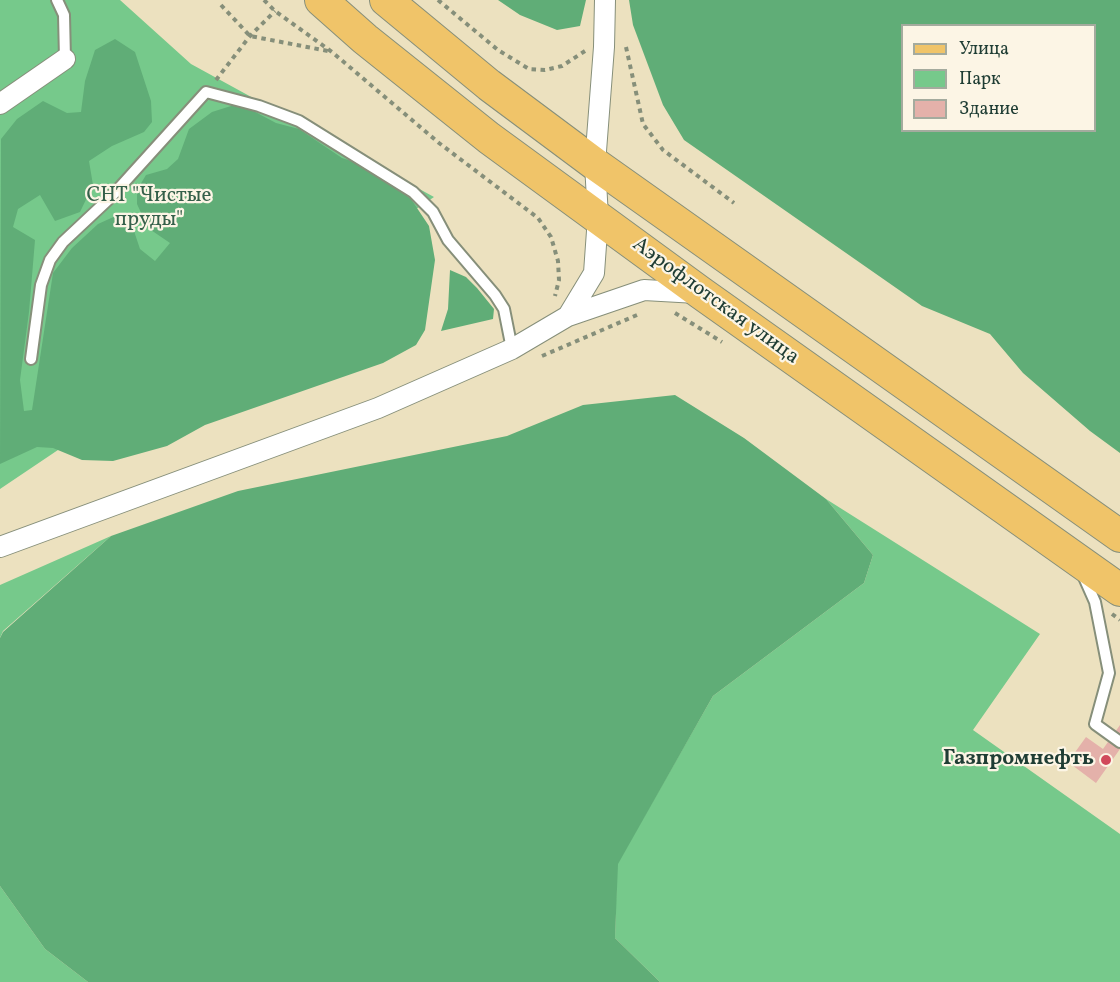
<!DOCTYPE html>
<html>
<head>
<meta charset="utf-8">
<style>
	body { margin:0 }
	#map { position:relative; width:1120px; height:982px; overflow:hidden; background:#ece1bf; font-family:Vollkorn,serif }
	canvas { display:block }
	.legend { position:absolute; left:901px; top:24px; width:195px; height:108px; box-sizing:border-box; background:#fcf5e5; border:2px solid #a4ab9e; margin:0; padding:8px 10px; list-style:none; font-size:18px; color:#1f3d34 }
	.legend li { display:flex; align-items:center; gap:12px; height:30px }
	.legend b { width:30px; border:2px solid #a4ab9e }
</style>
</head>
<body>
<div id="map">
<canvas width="1120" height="982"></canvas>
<ul class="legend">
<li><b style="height:8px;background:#f0c469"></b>Улица</li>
<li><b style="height:16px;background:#76c98b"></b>Парк</li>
<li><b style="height:16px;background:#e4b1aa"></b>Здание</li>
</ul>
</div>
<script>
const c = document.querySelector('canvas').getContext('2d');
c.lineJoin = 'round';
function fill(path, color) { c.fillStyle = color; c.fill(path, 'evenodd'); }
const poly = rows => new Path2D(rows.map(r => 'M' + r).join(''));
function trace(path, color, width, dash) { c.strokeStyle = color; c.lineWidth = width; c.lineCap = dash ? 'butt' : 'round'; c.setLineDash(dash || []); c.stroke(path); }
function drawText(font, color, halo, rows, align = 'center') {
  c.font = font + ' Vollkorn,serif'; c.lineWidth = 4.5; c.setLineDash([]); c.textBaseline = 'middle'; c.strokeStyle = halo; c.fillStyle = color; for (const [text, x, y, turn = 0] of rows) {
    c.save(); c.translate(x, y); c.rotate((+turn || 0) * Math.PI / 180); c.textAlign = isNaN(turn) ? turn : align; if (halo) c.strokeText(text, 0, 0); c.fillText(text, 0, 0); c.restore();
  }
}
const green = poly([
	[0,0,120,0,191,64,434,197,0,489],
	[826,499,1040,634,973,730,1120,834,1120,982,660,982,615,938,617,864,713,696,864,583,873,555],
	[111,536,3,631,0,638,0,585],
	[0,886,45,949,88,982,0,982]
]);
const forest = poly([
	[498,0,586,0,580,26,557,30,520,15],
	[629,0,1120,0,1120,453,1090,431,1023,373,990,334,922,306,684,140,663,105,633,25],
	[902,26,1094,26,1094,130,902,130],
	[115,39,135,52,151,101,152,122,144,132,112,146,89,161,93,185,80,212,55,221,40,195,18,209,13,227,35,240,29,312,20,380,24,411,32,410,53,273,72,248,98,224,120,214,133,228,140,249,155,261,170,243,148,228,137,204,137,190,146,175,167,169,178,159,189,129,212,112,231,106,244,106,276,123,299,129,342,158,367,166,411,199,429,226,435,260,425,330,416,345,383,363,205,425,167,446,113,461,82,460,53,448,37,447,0,464,1,139,17,119,43,101,67,113,81,112,85,81,95,50],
	[450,270,466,277,477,288,494,309,493,319,441,331,448,309],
	[675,395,744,438,826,499,873,555,864,583,713,696,618,864,615,938,660,982,88,982,45,949,0,886,0,638,3,632,111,536,238,491,507,436,583,405]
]);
const building = poly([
	[1120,725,1120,749,1096,783,1068,762,1086,737,1103,749]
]);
const path = poly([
	[264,0,275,11,332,52,439,143,538,218,551,237,558,261,559,280,555,296],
	[438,0,498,50,529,69,545,70,562,66,585,51],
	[221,5,250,36,328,51],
	[626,47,643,124,663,150,734,203],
	[216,80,250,36,275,11],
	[675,313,722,342],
	[542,356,637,315],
	[1112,614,1120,620]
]);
const lane = poly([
	[57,0,64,15,65,59],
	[31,359,41,285,50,260,63,242,111,197,206,92,259,106,299,121,413,192,433,212,448,240,495,295,504,309,512,349],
	[1083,575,1095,602,1109,673,1095,724,1120,742]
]);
const street = poly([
	[0,104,65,59],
	[568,316,594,273,598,217,595,164,604,47,605,0],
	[0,547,378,408,512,349,568,316,644,290,697,293]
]);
const primary = poly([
	[321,0,365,39,489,138,701,293,1120,590],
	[386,0,489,85,595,164,1120,536]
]);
const markers = [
	[1106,760,6,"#d1495b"]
];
const parkNames = [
	["СНТ \"Чистые",149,197],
	["пруды\"",149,221]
];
const streetNames = [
	["Аэрофлотская улица",715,302,36]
];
const poiNames = [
	["Газпромнефть",1094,760]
];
fill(green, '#76c98b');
fill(forest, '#60ad77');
fill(building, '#e4b1aa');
trace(lane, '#868f7a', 14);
trace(street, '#868f7a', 22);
trace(primary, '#868f7a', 34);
trace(path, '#868f7a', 4, [4.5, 4.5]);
trace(lane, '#fff', 10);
trace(street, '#fff', 20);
trace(primary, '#f0c469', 32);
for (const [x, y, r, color] of markers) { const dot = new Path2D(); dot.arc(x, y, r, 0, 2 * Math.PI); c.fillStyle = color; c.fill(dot); trace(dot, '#fcf5e5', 2); }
drawText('21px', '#35604a', '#fcf5e5', parkNames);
drawText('21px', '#1f3d34', '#fcf5e5', streetNames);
drawText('bold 21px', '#1f3d34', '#fcf5e5', poiNames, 'right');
</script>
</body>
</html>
